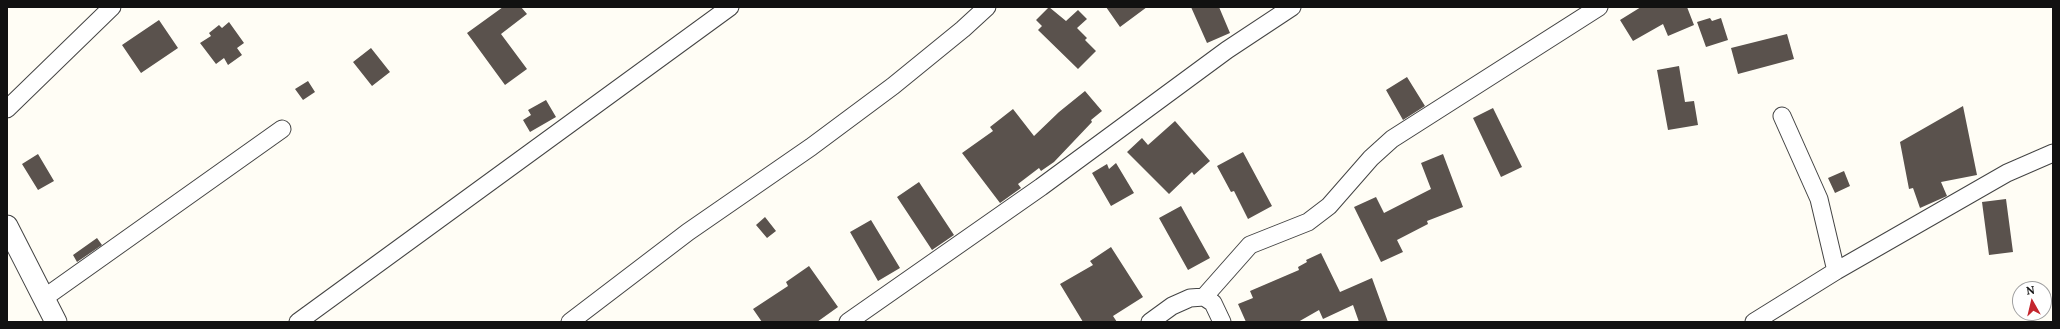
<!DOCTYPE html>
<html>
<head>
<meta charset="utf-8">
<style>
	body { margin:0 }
	#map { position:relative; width:2060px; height:329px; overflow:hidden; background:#fffdf5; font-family:Lora,serif }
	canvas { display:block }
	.frame { position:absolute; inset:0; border:8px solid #111; pointer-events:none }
	.north { position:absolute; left:2012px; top:281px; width:40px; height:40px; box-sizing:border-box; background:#fff; border:1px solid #a0a0a0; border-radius:50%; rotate:352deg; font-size:11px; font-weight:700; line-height:16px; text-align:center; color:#111 }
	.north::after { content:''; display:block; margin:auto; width:14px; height:18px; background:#c4262e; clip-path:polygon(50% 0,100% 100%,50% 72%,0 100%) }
</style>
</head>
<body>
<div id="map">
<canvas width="2060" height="329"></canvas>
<div class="frame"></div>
<div class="north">N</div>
</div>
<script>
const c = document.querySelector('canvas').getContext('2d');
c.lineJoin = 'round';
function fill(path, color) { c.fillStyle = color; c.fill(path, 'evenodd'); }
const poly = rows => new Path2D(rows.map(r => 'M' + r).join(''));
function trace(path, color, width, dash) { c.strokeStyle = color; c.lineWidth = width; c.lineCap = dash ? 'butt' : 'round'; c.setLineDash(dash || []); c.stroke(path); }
const building = poly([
	[503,7,521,7,527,14,501,34,527,69,505,85,467,33],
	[1049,7,1066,21,1078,10,1087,19,1077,28,1087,38,1085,40,1096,51,1078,69,1038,30,1042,26,1036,20],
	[1106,7,1147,7,1120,27],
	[1191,7,1219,7,1230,33,1207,43],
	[1641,7,1687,7,1694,25,1668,36,1663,24,1633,41,1620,20],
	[1710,18,1712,21,1721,18,1728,40,1706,47,1697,22],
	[159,20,178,48,141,73,122,45],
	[229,22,244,43,237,48,242,55,228,65,224,58,216,64,200,43,211,36,209,33,219,25,222,28],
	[1787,34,1794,59,1738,74,1731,48],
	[371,48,390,72,372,86,353,62],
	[1679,66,1685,102,1694,101,1698,125,1668,130,1657,70],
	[1407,77,1425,106,1403,120,1386,90],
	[308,81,315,92,303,100,295,89],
	[1085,91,1102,111,1091,120,1092,122,1054,162,1041,171,1039,168,1018,184,1021,188,1000,203,962,153,993,131,990,127,1013,109,1034,136,1059,112],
	[546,100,556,117,530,132,523,120,531,115,528,110],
	[1963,106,1977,175,1941,182,1947,196,1920,208,1913,188,1909,189,1900,142],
	[1493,108,1522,167,1501,177,1473,118],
	[1175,121,1210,161,1194,175,1192,172,1169,194,1127,152,1142,138,1148,145],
	[1243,152,1272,206,1248,219,1234,191,1231,192,1217,166],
	[38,154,54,181,38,190,22,164],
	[1443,154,1463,207,1427,221,1428,224,1397,240,1403,252,1381,262,1354,207,1376,197,1384,213,1431,189,1421,163],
	[1116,163,1134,193,1111,206,1092,173,1107,164,1109,169],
	[1844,171,1850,186,1835,193,1828,178],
	[919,182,954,235,932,250,897,197],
	[2006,199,2013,252,1989,255,1982,202],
	[1181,206,1210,258,1188,270,1159,218],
	[765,217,776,231,767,238,756,225],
	[871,220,900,268,878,281,850,232],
	[97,238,102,245,77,262,73,255],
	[1111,247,1143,297,1113,316,1117,322,1083,322,1060,284,1093,265,1090,261],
	[1321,253,1340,292,1372,278,1388,322,1359,322,1353,305,1323,319,1319,310,1298,322,1246,322,1238,304,1253,298,1250,291,1299,270,1298,267,1307,262,1306,260],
	[809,266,838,307,817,322,762,322,753,309,788,286,786,282]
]);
const minor = poly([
	[7,109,112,7],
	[1782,116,1819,199,1836,271],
	[1204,297,1250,245,1308,222,1329,206,1371,158,1392,139,1599,7],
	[44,298,282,129],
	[298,322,730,7],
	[570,322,688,232,811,147,893,86,963,29,987,7],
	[848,322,1041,187,1227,50,1292,7],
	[1150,322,1172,306,1190,298,1204,297,1213,303,1222,322],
	[1754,322,1836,271,2007,173,2053,153]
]);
const tertiary = poly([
	[7,226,56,322]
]);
fill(building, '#5a524d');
trace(minor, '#444', 19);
trace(tertiary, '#444', 23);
trace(minor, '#fff', 17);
trace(tertiary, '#fff', 21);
</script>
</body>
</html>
